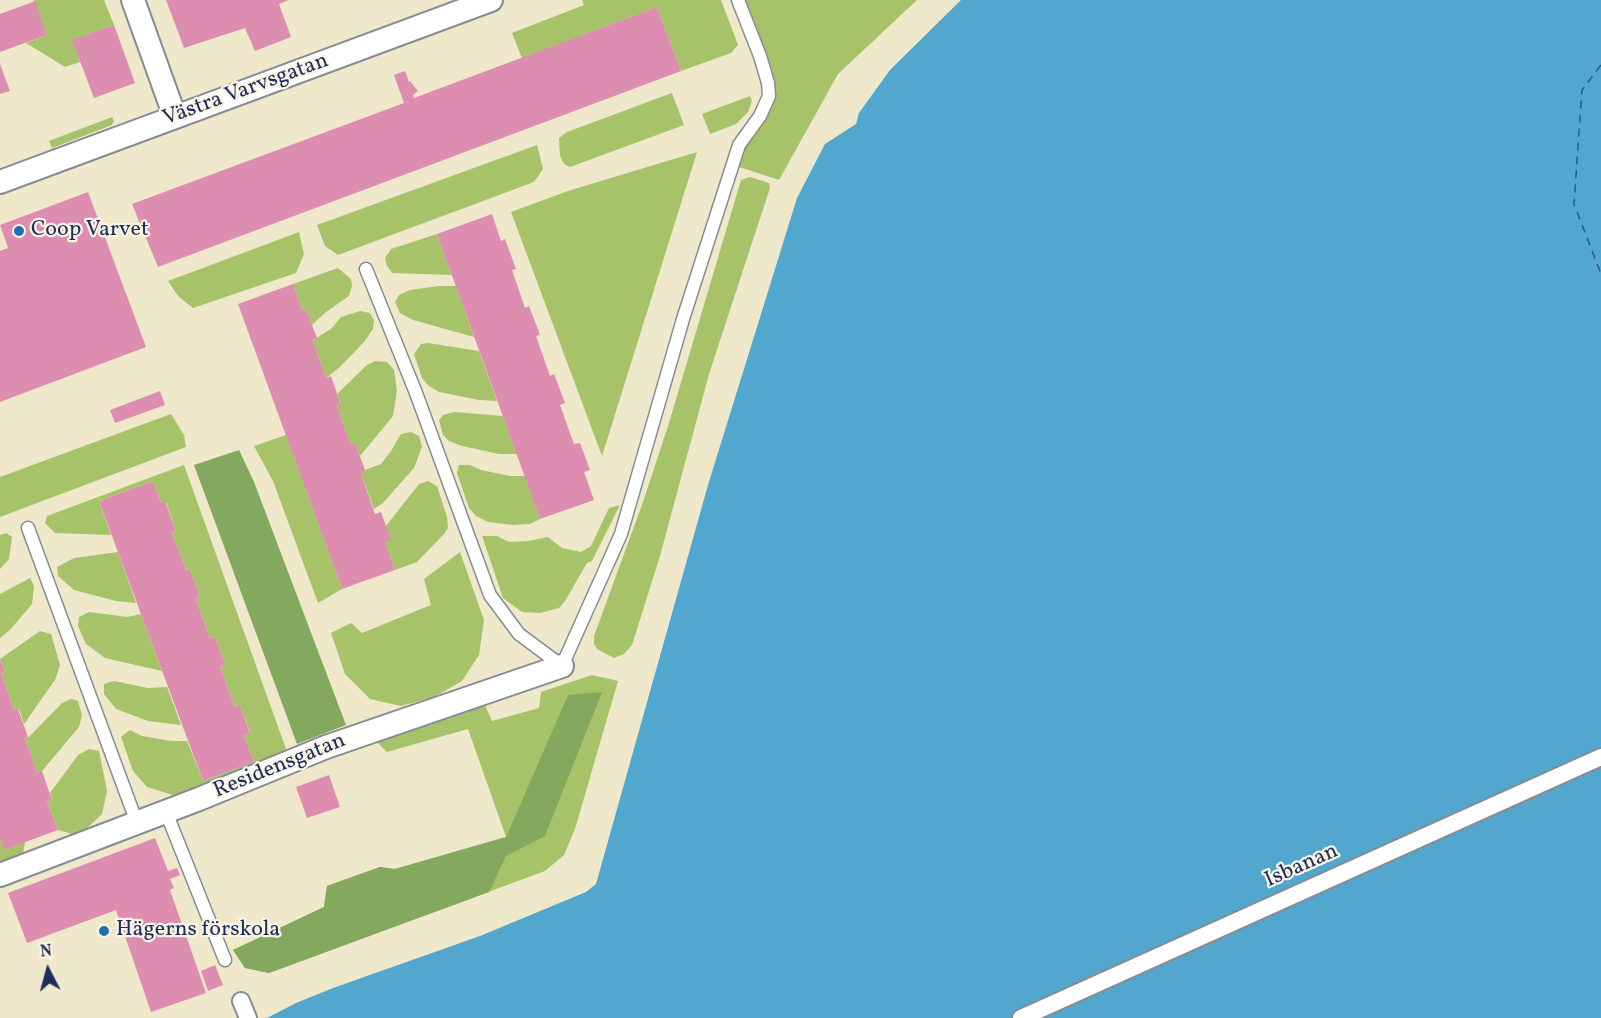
<!DOCTYPE html>
<html>
<head>
<meta charset="utf-8">
<style>
	body { margin:0 }
	#map { position:relative; width:1601px; height:1018px; overflow:hidden; background:#efe8cb; font-family:Vollkorn,serif }
	canvas { display:block }
	.north { position:absolute; left:18px; top:940px; width:60px; height:60px; -webkit-text-stroke:4px #fcf5e5; paint-order:stroke; rotate:354deg; font-size:16px; font-weight:700; line-height:24px; text-align:center; color:#1b2f5e }
	.north::after { content:''; display:block; margin:auto; width:21px; height:27px; background:#1b2f5e; clip-path:polygon(50% 0,100% 100%,50% 72%,0 100%) }
</style>
</head>
<body>
<div id="map">
<canvas width="1601" height="1018"></canvas>
<div class="north">N</div>
</div>
<script>
const c = document.querySelector('canvas').getContext('2d');
c.lineJoin = 'round';
function fill(path, color) { c.fillStyle = color; c.fill(path, 'evenodd'); }
const poly = rows => new Path2D(rows.map(r => 'M' + r).join(''));
function trace(path, color, width, dash) { c.strokeStyle = color; c.lineWidth = width; c.lineCap = dash ? 'butt' : 'round'; c.setLineDash(dash || []); c.stroke(path); }
function drawText(font, color, halo, rows, align = 'center') {
  c.font = font + ' Vollkorn,serif'; c.lineWidth = 4.5; c.setLineDash([]); c.textBaseline = 'middle'; c.strokeStyle = halo; c.fillStyle = color; for (const [text, x, y, turn = 0] of rows) {
    c.save(); c.translate(x, y); c.rotate((+turn || 0) * Math.PI / 180); c.textAlign = isNaN(turn) ? turn : align; if (halo) c.strokeText(text, 0, 0); c.fillText(text, 0, 0); c.restore();
  }
}
const green = poly([
	[34,0,104,0,114,25,73,40,80,62,65,67,26,43,47,35],
	[582,0,721,0,738,45,731,53,681,71,657,7,522,58,512,33,584,5],
	[740,0,917,0,838,74,779,180,733,165,771,94],
	[672,93,684,125,570,167,564,164,560,156,559,138,567,132],
	[750,96,752,101,748,112,736,124,710,134,702,114],
	[112,117,114,121,112,125,52,148,49,141],
	[537,145,543,169,534,182,338,255,325,246,317,225],
	[697,152,602,456,511,212,568,191],
	[750,177,769,183,770,188,709,374,660,556,632,645,624,654,614,658,597,649,594,644,594,636,643,502,669,423,741,180],
	[299,232,304,254,296,273,193,308,178,296,168,281],
	[437,234,452,275,392,273,387,266,385,258,391,249],
	[338,268,351,279,352,286,349,296,326,312,312,325,306,309,302,310,293,284],
	[439,286,456,286,474,337,413,320,400,313,395,302,399,295,410,290],
	[360,311,370,313,374,320,373,329,364,342,340,367,326,378,313,340,331,329,341,317],
	[428,343,479,351,497,401,479,400,439,392,429,386,422,378,414,354,421,344],
	[375,361,387,362,394,370,397,391,393,416,360,456,355,444,351,445,337,406,341,404,337,394,367,365],
	[454,412,503,416,517,454,499,454,462,446,449,441,443,435,439,420,443,415],
	[171,414,184,435,186,447,0,517,0,477],
	[411,432,419,436,422,447,414,468,383,503,374,509,361,474,366,472,365,470,381,464,391,451,401,434],
	[286,435,342,589,318,603,273,481,254,446],
	[184,465,286,749,276,760,202,788,173,795,147,787,133,771,121,737,130,730,142,736,171,741,187,741,203,781,254,762,244,735,250,732,240,705,235,707,220,667,225,665,215,636,210,638,196,599,200,597,190,569,186,570,172,532,176,531,166,502,161,503,153,481,99,501,111,535,55,533,45,523,47,516],
	[459,465,470,465,481,470,510,476,525,476,540,519,530,524,513,525,488,522,476,516,469,508,457,473],
	[428,481,437,486,447,517,448,528,444,534,417,562,395,570,385,542,386,526,419,484],
	[620,505,592,561,587,563,565,601,559,608,540,613,522,612,503,598,482,536,497,536,509,542,529,541,548,537,562,548,581,552,591,546,609,508],
	[6,533,12,537,9,559,0,569,0,535],
	[118,552,136,603,116,601,74,590,58,576,57,567,74,558],
	[460,552,484,620,479,655,462,681,434,697,401,706,370,699,345,674,331,633,351,623,362,633,431,605,424,579],
	[30,578,34,586,32,604,10,630,0,638,0,594],
	[89,612,127,617,141,614,162,671,105,658,86,644,78,626,79,617],
	[40,631,51,634,60,665,55,680,24,724,19,709,14,710,1,673,5,672,0,659],
	[592,675,618,681,575,829,564,855,545,871,269,973,245,968,233,950,324,907,327,886,380,867,395,869,506,837,468,729,387,752,375,740,485,705,492,721,539,708,541,692],
	[114,681,148,688,167,687,181,725,148,721,116,709,104,694,104,684],
	[71,699,78,701,82,715,79,727,42,771,37,773,25,738,29,737,62,703],
	[89,749,99,751,107,791,102,814,79,836,58,830,47,801,52,800,50,793,78,755],
	[0,838,4,850,25,842,23,854,0,862]
]);
const forest = poly([
	[239,450,254,482,346,725,297,744,194,465],
	[602,692,545,836,506,856,489,892,269,973,245,968,233,950,324,907,327,886,380,867,395,869,506,837,568,695]
]);
const water = poly([
	[961,0,1601,0,1601,1018,267,1018,296,1003,333,988,480,936,586,892,596,884,708,485,797,198,825,144,856,124,859,113,890,70]
]);
const ferry = poly([
	[1601,65,1582,90,1574,204,1601,274]
]);
const building = poly([
	[166,0,289,0,279,4,291,37,255,51,245,28,184,48],
	[35,1,47,35,0,52,0,14],
	[657,7,681,71,158,267,132,204,404,103,394,75,405,71,409,82,410,81,418,91,413,95,414,98],
	[114,25,135,83,94,98,72,40],
	[0,64,10,91,0,94],
	[88,192,146,347,0,402,0,251,8,248,0,225],
	[492,214,501,241,505,239,516,269,512,270,525,308,529,306,540,335,536,336,550,376,554,374,565,403,560,405,574,444,580,443,590,470,584,472,594,500,540,519,437,234],
	[293,284,302,310,306,309,317,338,313,340,326,378,331,376,341,405,337,406,351,445,355,443,365,470,366,472,361,474,375,514,381,512,391,540,385,542,395,570,342,589,238,304],
	[160,391,165,405,115,423,110,410],
	[153,481,161,503,165,501,176,531,172,532,186,570,190,569,200,597,196,599,210,638,215,636,225,665,220,667,235,707,240,705,250,733,244,735,254,762,203,781,99,501],
	[0,659,5,672,1,673,14,710,18,709,28,737,25,738,37,773,42,771,52,800,47,801,58,830,4,850,0,838],
	[329,775,340,807,307,818,296,787],
	[155,838,168,871,177,868,180,875,170,879,174,888,170,890,206,993,151,1012,116,910,27,943,8,893],
	[215,965,223,985,208,991,201,971]
]);
const service = poly([
	[366,269,416,393,490,595,519,634,562,666,621,534,683,319,739,145,760,116,769,96,768,83,760,56,738,0],
	[28,528,137,823],
	[166,812,225,960]
]);
const pedestrian = poly([
	[241,1001,248,1018],
	[1021,1018,1601,757]
]);
const minor = poly([
	[133,0,175,117],
	[0,182,491,0],
	[0,875,199,799,326,747,562,666]
]);
const markers = [
	[19,231,6,"#1f6fb2"],
	[104,931,6,"#1f6fb2"]
];
const streetNames = [
	["Västra Varvsgatan",246,91,-20],
	["Residensgatan",280,767,-22],
	["Isbanan",1302,867,-24]
];
const poiNames = [
	["Coop Varvet",31,231],
	["Hägerns förskola",116,931]
];
fill(green, '#a6c36a');
fill(forest, '#84a95e');
fill(water, '#52a7ce');
trace(ferry, '#2e5985', 1.5, [8, 6]);
fill(building, '#dd8eb0');
trace(service, '#858c94', 15);
trace(pedestrian, '#858c94', 20);
trace(minor, '#858c94', 26);
trace(service, '#fff', 12);
trace(pedestrian, '#fff', 16);
trace(minor, '#fff', 22);
for (const [x, y, r, color] of markers) { const dot = new Path2D(); dot.arc(x, y, r, 0, 2 * Math.PI); c.fillStyle = color; c.fill(dot); trace(dot, '#fcf5e5', 2); }
drawText('22px', '#1b2f5e', '#fcf5e5', streetNames);
drawText('22px', '#1b2f5e', '#fcf5e5', poiNames, 'left');
</script>
</body>
</html>
